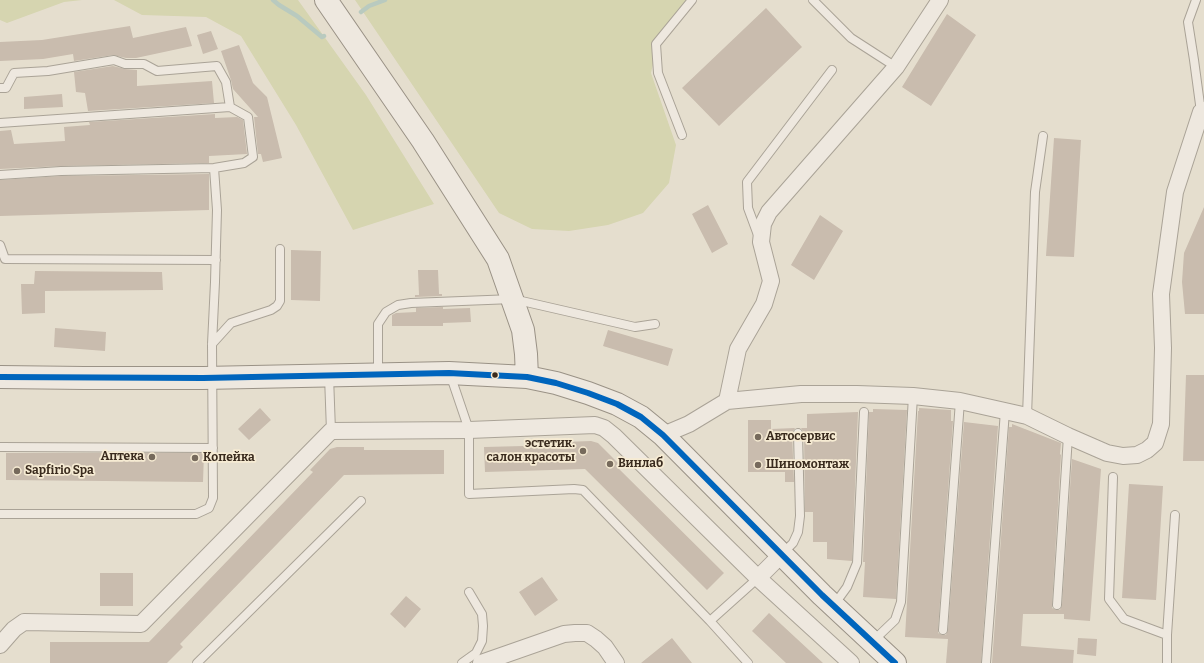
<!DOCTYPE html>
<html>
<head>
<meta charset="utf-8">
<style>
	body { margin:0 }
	canvas { display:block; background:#e5dece }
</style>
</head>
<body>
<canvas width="1204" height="663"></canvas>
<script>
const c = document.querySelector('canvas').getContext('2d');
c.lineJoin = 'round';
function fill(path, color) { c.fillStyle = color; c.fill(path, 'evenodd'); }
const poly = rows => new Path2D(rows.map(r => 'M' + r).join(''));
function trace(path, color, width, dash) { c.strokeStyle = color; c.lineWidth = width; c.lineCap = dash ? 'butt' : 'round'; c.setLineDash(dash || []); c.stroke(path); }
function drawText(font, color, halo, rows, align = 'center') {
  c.font = font + ' Bitter,serif'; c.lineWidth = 3.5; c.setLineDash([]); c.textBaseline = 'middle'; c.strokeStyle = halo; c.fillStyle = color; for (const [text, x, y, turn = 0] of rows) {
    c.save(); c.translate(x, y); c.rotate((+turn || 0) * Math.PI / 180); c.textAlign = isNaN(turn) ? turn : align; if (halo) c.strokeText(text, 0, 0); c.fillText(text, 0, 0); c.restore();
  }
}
const green = poly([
	[0,0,82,0,64,2,7,23,0,20],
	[114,0,298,0,366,95,434,204,353,230,296,125,241,36,206,17,142,15],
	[355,0,687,0,659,37,651,73,676,145,669,183,643,213,608,225,569,231,532,229,499,213]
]);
const stream = poly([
	[273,0,279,5,297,16,322,37,324,36],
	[361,12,369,6,385,0]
]);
const building = poly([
	[766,8,802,47,719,126,682,88],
	[947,14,976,35,931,106,902,87],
	[130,26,133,38,186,27,192,46,136,58,126,58,113,55,74,61,73,54,43,59,0,61,0,42,42,40],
	[211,31,218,49,203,54,197,35],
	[239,45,253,83,267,97,282,158,263,162,261,154,258,154,254,117,258,117,233,89,231,80,221,51],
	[113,66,125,69,137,70,137,86,212,81,214,103,88,111,85,93,76,92,74,72],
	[62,94,63,107,24,109,24,97],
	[215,114,215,118,237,117,243,120,247,154,209,156,209,163,61,166,0,169,0,131,11,130,14,144,65,141,64,127,90,125,89,122],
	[1054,138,1081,140,1074,257,1046,256],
	[209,174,209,210,0,216,0,180,61,176],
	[708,205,728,244,712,253,692,214],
	[1204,207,1204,314,1185,314,1182,282,1184,253],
	[820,215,843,231,814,280,791,265],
	[291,250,321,251,320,301,291,300],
	[418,270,438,270,439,294,442,294,442,296,415,297,415,295,419,295],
	[35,271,162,272,163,290,45,291,45,313,22,314,21,284,34,284],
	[443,307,443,309,470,308,471,322,443,323,443,326,392,326,392,315,396,313,416,312,416,308],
	[55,328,106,332,105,351,54,347],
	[608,330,673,349,668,366,603,346],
	[1186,375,1204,375,1204,461,1183,461],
	[260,408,271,420,249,440,238,429],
	[919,408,951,410,951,421,953,421,938,630,938,633,942,635,946,635,948,630,964,422,998,426,981,663,946,663,948,639,905,637,918,411,919,411],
	[873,409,907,410,896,599,863,597,865,562,863,562,869,412,873,412],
	[858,412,852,561,827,559,827,542,813,542,813,512,805,512,804,433,801,428,807,428,807,414],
	[748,420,771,420,771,429,795,428,792,433,794,482,785,482,785,472,748,472],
	[1012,424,1061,443,1060,454,1061,455,1052,605,1052,608,1056,610,1060,610,1062,605,1072,459,1101,469,1090,621,1064,619,1064,614,1023,614,1021,646,1074,650,1073,663,992,663,1009,427,1012,427],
	[591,441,598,443,618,463,616,466,724,573,707,590,585,469,485,472,484,447,564,445,564,442],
	[337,447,364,447,364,450,444,450,444,474,344,475,180,644,183,647,167,663,50,663,50,642,149,642,313,472,310,470,330,449],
	[6,453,204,453,203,482,6,480],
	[1129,484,1163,486,1156,600,1122,598],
	[100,573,133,573,133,606,100,606],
	[542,577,558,600,535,616,519,592],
	[406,596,421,609,405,628,390,614],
	[769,613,823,663,786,663,752,631],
	[672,638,692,663,641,663],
	[1078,638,1097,639,1096,656,1077,654]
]);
const lane = poly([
	[813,0,851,38,896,67],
	[1196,0,1188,22,1194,60,1201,112],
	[0,88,6,88,14,73,48,71,114,60,125,64,144,64,157,71,217,66,226,82,230,107,248,117,253,157,244,163,214,168,61,171,0,175],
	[0,123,230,107],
	[682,135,658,73,656,44,692,0],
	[758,235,748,208,747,182,832,70],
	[0,245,5,259,216,260],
	[212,344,231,323,271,310,277,306,280,301,280,249],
	[378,374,378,324,386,312,398,305,411,303,513,299,635,327,655,324],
	[450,374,469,430,469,494,574,489,583,490,710,621,748,663],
	[329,376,331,431],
	[1027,416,1035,192,1043,136],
	[0,447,213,448],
	[1113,477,1109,599,1124,619,1167,635,1167,663],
	[0,514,196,514,209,508,213,498,212,344,215,282,217,210,214,168],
	[782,554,793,543,798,532,800,516,798,433],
	[834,605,847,587,857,563,864,412],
	[1057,605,1068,436],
	[710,621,758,578],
	[943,630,960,401],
	[1167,635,1175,515],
	[873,641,895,620,901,602,913,396],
	[197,663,361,501],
	[462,663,476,653,482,641,483,626,482,614,469,592],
	[986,663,1005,411]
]);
const street = poly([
	[727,401,738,349,764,304,771,281,761,242,763,224,769,212,896,67,940,0],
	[663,435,689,424,727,401,801,394,857,394,913,396,960,401,1027,416,1068,436,1107,453,1123,456,1137,455,1147,450,1155,443,1161,424,1163,348,1161,294,1175,192,1201,112,1204,110],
	[758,578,782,554],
	[0,645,14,629,24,622,141,624,331,431,469,430,595,425,604,428,614,436,758,578,851,663],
	[481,663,564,634,575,633,587,633,596,639,605,647,616,663]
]);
const secondary = poly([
	[326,0,423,141,498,259,523,330,526,354,527,377],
	[0,377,84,378,203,378,449,373,527,377,556,383,588,393,617,404,641,417,663,435,822,595,895,663]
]);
const bus1 = poly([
	[0,377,203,378,449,373,527,377,556,383,588,393,617,404,641,417,663,435,822,595,895,663]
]);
const markers = [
	[495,375,3.5,"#3a2b1e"],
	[758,437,4,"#766a5c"],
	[583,451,4,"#766a5c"],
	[152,457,4,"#766a5c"],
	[195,458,4,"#766a5c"],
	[610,464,4,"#766a5c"],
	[758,465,4,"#766a5c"],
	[17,471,4,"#766a5c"]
];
const poiNames = [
	["Автосервис",766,437],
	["эстетик.",575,444,"right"],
	["салон красоты",575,458,"right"],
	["Аптека",144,457,"right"],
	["Копейка",203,458],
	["Винлаб",618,464],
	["Шиномонтаж",766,465],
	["Sapfirio Spa",25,471]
];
fill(green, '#d6d5b0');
trace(stream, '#b9cabf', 4.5);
fill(building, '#c9bcae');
trace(lane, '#aaa397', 10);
trace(street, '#aaa397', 18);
trace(secondary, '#9a9286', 24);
trace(lane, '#eee8df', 8);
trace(street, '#eee8df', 16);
trace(secondary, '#eee8df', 22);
trace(bus1, '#0065bd', 6);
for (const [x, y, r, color] of markers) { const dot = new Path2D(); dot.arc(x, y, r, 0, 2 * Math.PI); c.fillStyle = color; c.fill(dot); trace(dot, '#f6ebd3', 1.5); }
drawText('bold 12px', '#3a2b1e', '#f6ebd3', poiNames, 'left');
</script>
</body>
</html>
